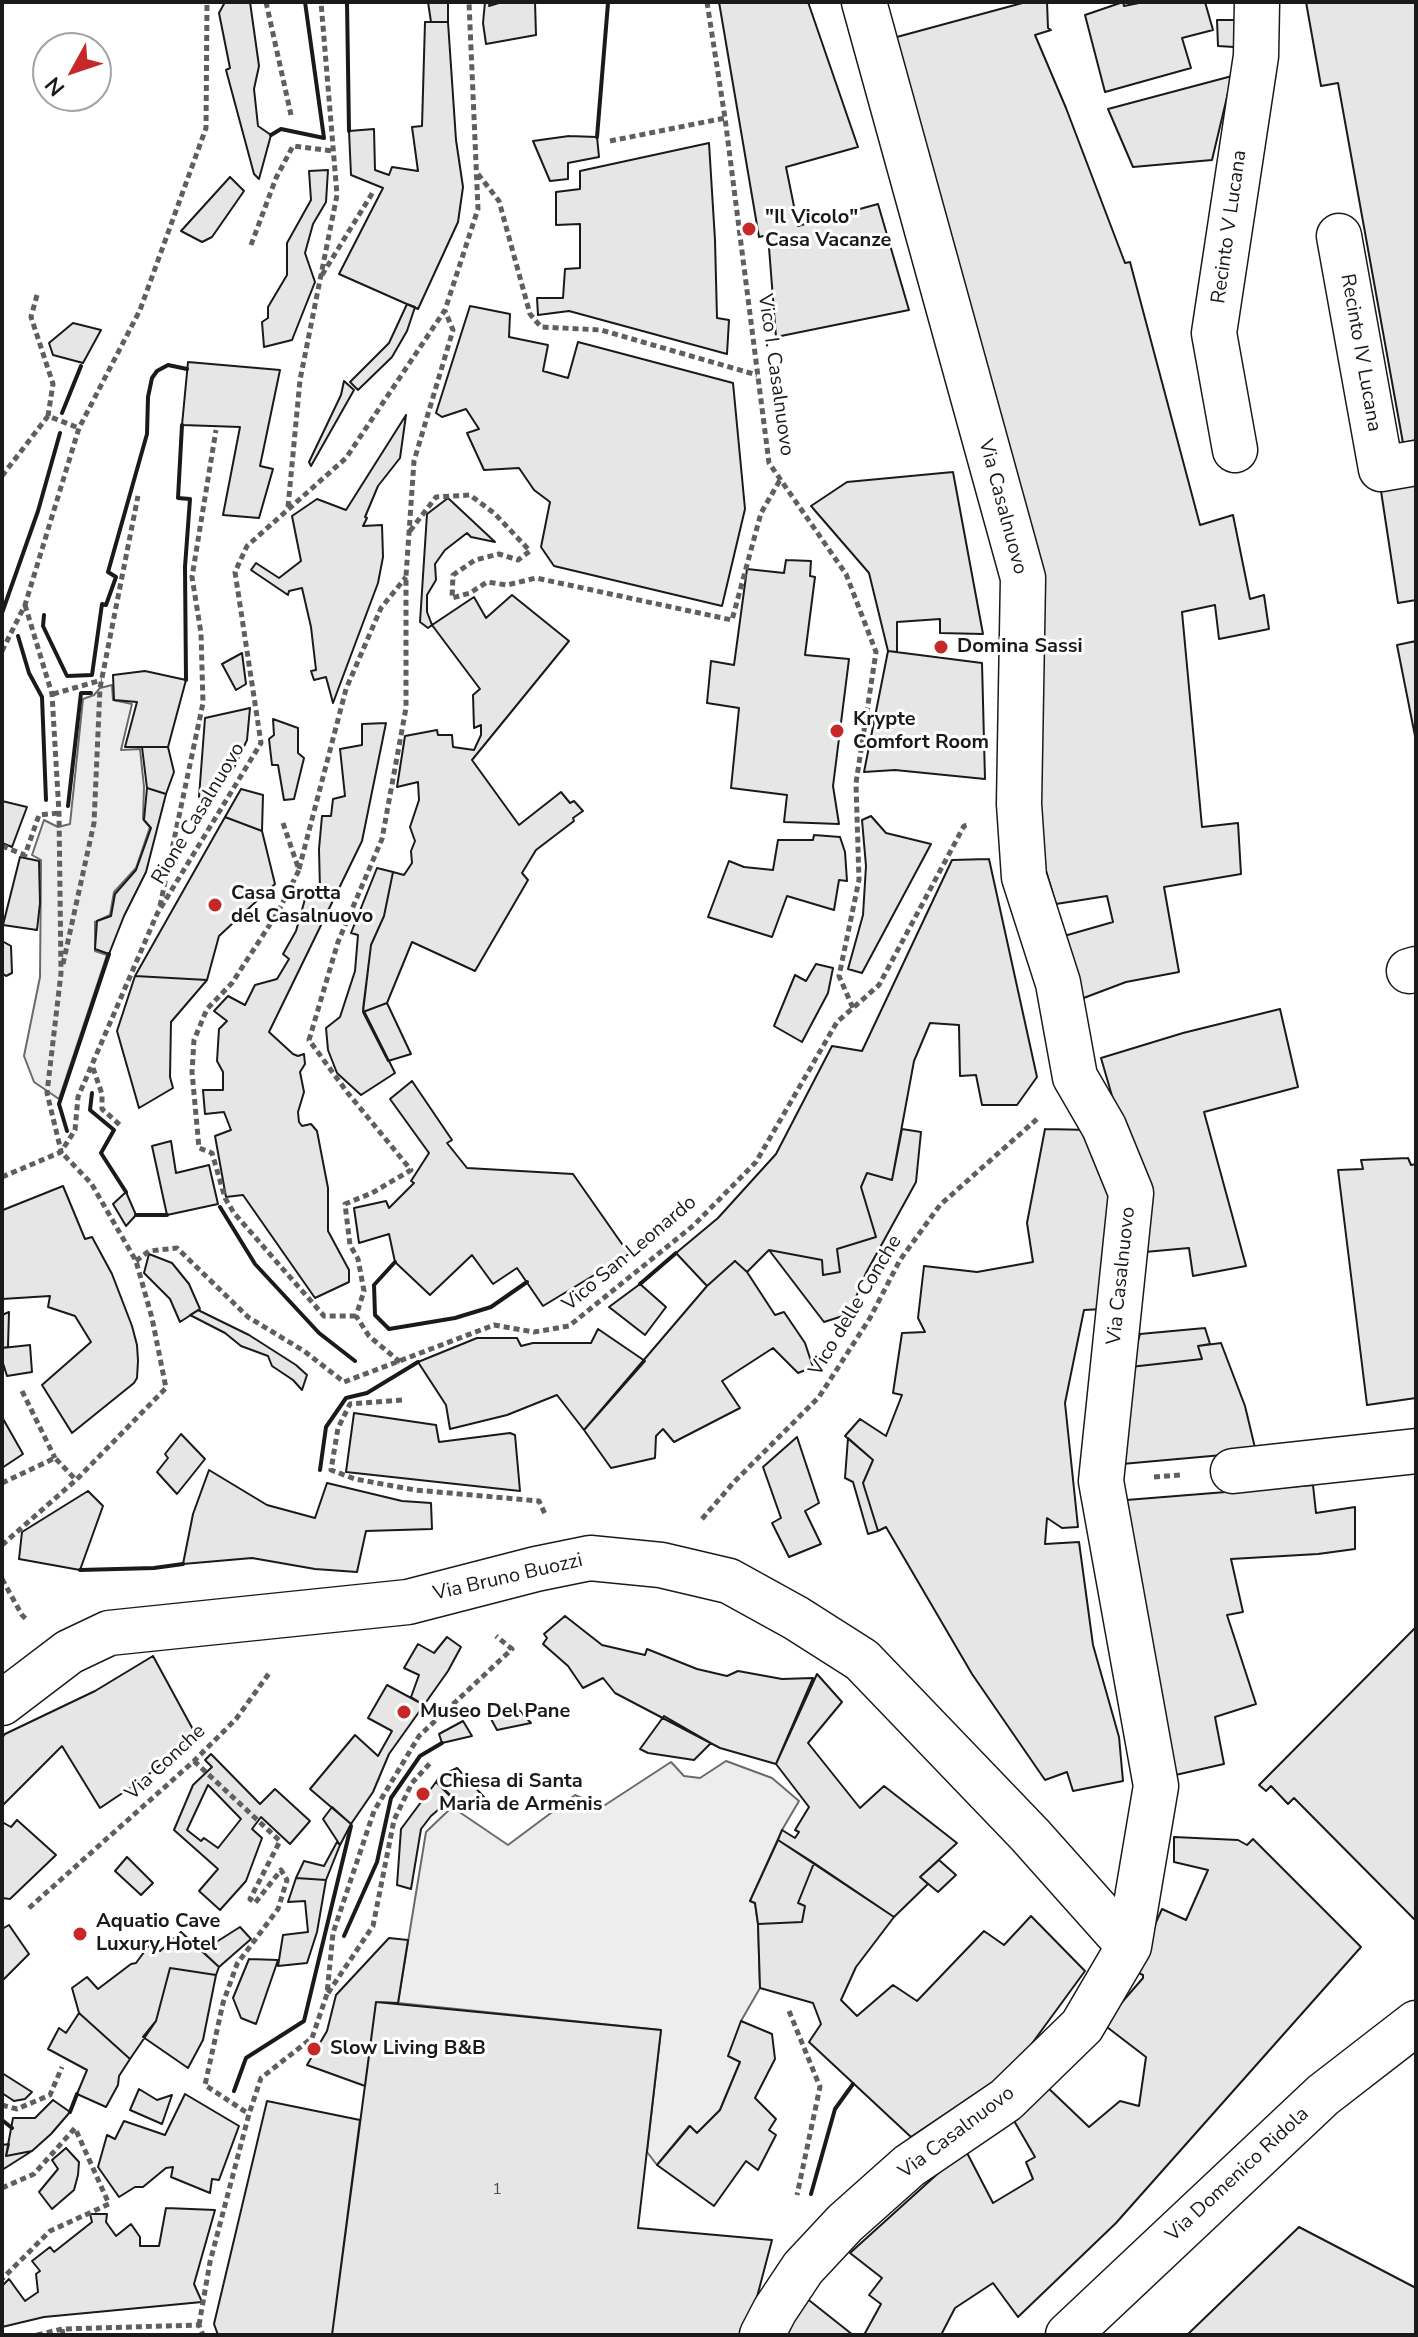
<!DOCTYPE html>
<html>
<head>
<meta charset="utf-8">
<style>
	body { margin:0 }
	#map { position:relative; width:1418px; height:2337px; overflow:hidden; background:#fff; font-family:"Nunito Sans",sans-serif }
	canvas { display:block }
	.frame { position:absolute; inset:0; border:4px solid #1a1a1a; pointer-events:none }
	.north { position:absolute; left:32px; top:32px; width:80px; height:80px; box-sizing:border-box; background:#fff; border:2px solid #a3a3a3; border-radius:50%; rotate:230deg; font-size:22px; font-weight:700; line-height:32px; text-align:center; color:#1a1a1a }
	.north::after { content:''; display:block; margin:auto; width:28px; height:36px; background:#c62828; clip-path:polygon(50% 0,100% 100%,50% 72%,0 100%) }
</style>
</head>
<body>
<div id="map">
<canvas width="1418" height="2337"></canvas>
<div class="frame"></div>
<div class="north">N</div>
</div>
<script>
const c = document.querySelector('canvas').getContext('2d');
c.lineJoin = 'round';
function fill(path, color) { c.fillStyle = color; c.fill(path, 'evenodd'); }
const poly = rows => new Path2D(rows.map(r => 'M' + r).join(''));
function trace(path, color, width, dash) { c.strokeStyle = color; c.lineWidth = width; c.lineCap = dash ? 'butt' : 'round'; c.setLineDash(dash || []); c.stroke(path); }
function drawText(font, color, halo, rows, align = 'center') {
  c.font = font + ' "Nunito Sans",sans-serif'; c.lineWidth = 6; c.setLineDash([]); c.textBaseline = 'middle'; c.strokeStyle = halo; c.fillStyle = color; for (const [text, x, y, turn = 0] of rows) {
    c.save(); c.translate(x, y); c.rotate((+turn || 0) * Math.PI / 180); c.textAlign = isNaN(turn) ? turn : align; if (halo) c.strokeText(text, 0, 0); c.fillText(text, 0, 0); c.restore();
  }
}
const parking = poly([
	[112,685,113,700,132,704,121,750,140,749,144,787,143,819,150,827,136,868,114,892,110,915,95,922,95,951,107,955,59,1099,34,1082,24,1056,40,977,41,860,32,855,44,820,58,827,70,824,83,699,94,695,100,688,112,685],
	[726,1761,772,1778,799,1801,782,1830,750,1901,755,1903,758,1924,760,1988,741,2021,740,2062,720,2110,697,2133,689,2126,657,2165,647,2152,661,2030,398,2003,426,1832,452,1807,508,1845,575,1795,602,1807,671,1762,684,1776,700,1778,726,1761]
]);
const building = poly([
	[225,2,250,2,259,66,254,89,258,126,271,135,259,179,254,174,226,70,230,68,219,13,225,2],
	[428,2,448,2,448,22,431,22,428,2],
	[485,2,490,2,489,6,502,2,535,2,536,35,486,44,483,23,485,2],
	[719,2,808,2,858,147,786,167,798,226,878,204,909,310,776,337,768,235,759,237,719,2],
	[1026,2,1047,2,1048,28,1051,30,1035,35,1066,108,1125,263,1130,262,1200,525,1233,515,1250,599,1264,595,1269,629,1219,639,1215,605,1182,612,1202,827,1238,823,1241,874,1164,887,1179,972,1126,982,1081,999,1064,936,1113,922,1107,896,1056,904,1041,854,1033,643,882,41,1026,2],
	[1123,2,1124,6,1144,2,1205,2,1213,30,1182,38,1191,68,1105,92,1085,15,1123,2],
	[1306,2,1416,2,1416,440,1403,443,1338,83,1321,86,1306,2],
	[1217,20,1235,20,1234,47,1218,46,1217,20],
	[425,22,448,22,456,140,463,187,458,222,418,309,339,274,383,188,351,175,349,131,374,129,375,170,389,175,392,167,418,171,412,127,422,126,425,22],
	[1232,76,1212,160,1133,167,1108,109,1232,76],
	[569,136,597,137,599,157,568,163,568,179,550,181,533,141,569,136],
	[709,143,715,240,717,318,729,320,727,354,569,311,538,315,537,298,563,298,565,269,580,268,580,224,556,225,556,192,580,189,580,171,709,143],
	[328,170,326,202,313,224,305,253,315,282,292,340,264,347,262,322,268,318,268,307,287,275,287,243,311,200,309,171,328,170],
	[230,177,244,191,212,237,202,242,181,231,230,177],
	[407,304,415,307,407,331,392,357,358,390,350,382,389,343,407,304],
	[470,306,510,314,509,337,548,345,543,371,568,378,578,342,733,383,745,509,722,606,554,566,541,547,550,502,534,490,519,468,484,470,467,433,479,429,466,409,442,417,436,413,470,306],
	[73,323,101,330,83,363,53,355,49,343,73,323],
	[188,362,280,370,260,466,273,469,259,518,223,515,240,427,182,425,188,362],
	[344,381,354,390,311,466,309,462,341,395,344,381],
	[406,415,400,458,378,486,365,517,367,518,363,526,382,525,383,557,378,583,333,703,326,677,314,680,311,671,316,670,311,627,302,588,289,591,288,595,251,570,256,563,279,578,301,561,292,516,317,499,346,510,406,415],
	[953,472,983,634,940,633,940,619,897,622,897,652,888,651,869,573,811,506,847,482,953,472],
	[1416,484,1416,600,1398,603,1381,491,1416,484],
	[448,498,495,542,471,537,467,533,445,550,435,564,436,580,427,595,427,612,432,625,428,628,420,622,427,514,448,498],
	[786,560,811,561,810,576,815,577,805,655,849,659,833,786,839,824,784,822,787,795,731,788,739,708,707,703,711,661,734,665,747,569,784,573,786,560],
	[512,595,569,641,472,760,519,825,561,792,570,803,574,801,583,811,573,818,574,821,536,850,522,873,528,880,475,971,412,942,387,1003,363,1012,371,945,384,916,393,872,404,875,412,863,411,851,415,841,410,827,419,800,418,782,397,787,405,736,437,730,438,735,452,735,453,747,474,750,481,735,481,725,474,728,473,695,480,689,432,625,474,597,486,618,512,595],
	[1416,641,1416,741,1397,645,1416,641],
	[888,651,982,663,985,779,895,770,864,772,888,651],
	[242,653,246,684,236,690,222,664,242,653],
	[145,671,186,680,168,747,125,747,137,702,114,700,113,675,145,671],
	[250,708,247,740,232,772,210,797,199,797,205,718,250,708],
	[273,719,298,728,298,753,304,758,294,799,284,800,278,765,272,765,269,739,274,735,273,719],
	[386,723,362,841,269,1032,293,1054,298,1056,304,1054,305,1064,300,1072,304,1092,298,1112,299,1122,302,1126,311,1124,317,1131,328,1188,328,1231,349,1270,349,1282,315,1298,243,1195,226,1197,215,1136,231,1130,224,1112,205,1114,203,1090,223,1090,223,1072,217,1061,219,1029,227,1021,214,1011,228,996,245,1005,255,985,277,979,289,959,283,954,296,931,305,899,320,889,319,849,322,816,331,816,333,799,345,796,340,749,362,745,362,724,386,723],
	[142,747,168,747,174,772,166,794,147,788,142,747],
	[147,788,166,794,146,872,124,916,109,954,95,949,97,921,111,916,115,894,136,870,151,828,144,820,147,788],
	[241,789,263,795,262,831,225,817,241,789],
	[2,801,27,807,12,847,2,843,2,801],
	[871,816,886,833,931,844,862,973,848,969,863,915,866,866,862,820,871,816],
	[225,817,262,831,275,884,219,936,207,980,135,976,225,817],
	[814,835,840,837,845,852,847,881,839,880,834,910,787,896,772,937,708,917,729,861,744,867,773,870,778,840,813,840,814,835],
	[20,857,39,861,40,903,37,930,3,925,20,857],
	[989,859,1037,1077,1017,1105,982,1105,976,1075,960,1076,959,1025,930,1023,914,1061,892,1180,867,1173,861,1187,876,1237,837,1249,840,1272,823,1275,822,1260,769,1250,747,1272,735,1261,707,1286,676,1253,718,1218,776,1154,832,1046,862,1051,952,860,989,859],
	[377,868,393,872,384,916,371,945,363,1009,395,1073,361,1095,337,1073,328,1050,326,1028,340,1017,355,971,358,935,351,933,377,868],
	[2,941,11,946,12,973,6,976,2,973,2,941],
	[816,964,833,968,828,993,802,1042,774,1026,795,975,806,981,816,964],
	[135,976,207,980,171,1022,170,1077,173,1088,139,1108,117,1031,135,976],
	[387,1003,411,1054,388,1061,363,1012,387,1003],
	[1280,1009,1298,1087,1204,1112,1246,1266,1193,1276,1189,1248,1145,1252,1144,1206,1101,1058,1183,1033,1280,1009],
	[412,1081,452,1140,447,1143,467,1168,573,1174,629,1254,543,1306,517,1268,493,1284,472,1255,430,1295,395,1262,389,1234,359,1243,354,1208,386,1201,389,1208,414,1183,411,1181,429,1153,390,1099,412,1081],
	[902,1129,921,1132,916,1182,866,1273,849,1314,824,1322,769,1250,822,1260,823,1275,840,1272,837,1249,876,1237,861,1187,867,1173,892,1180,902,1129],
	[1045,1129,1091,1130,1114,1202,1103,1309,1084,1310,1065,1403,1078,1527,1062,1528,1047,1518,1045,1544,1079,1542,1093,1645,1119,1737,1123,1781,1073,1791,1067,1772,1045,1780,972,1674,886,1527,878,1531,863,1483,873,1460,845,1436,860,1419,886,1436,902,1395,893,1393,902,1333,925,1332,918,1318,924,1266,977,1272,1033,1262,1027,1223,1045,1129],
	[171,1141,176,1173,209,1165,218,1204,167,1215,152,1146,171,1141],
	[1408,1158,1411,1165,1416,1164,1416,1398,1367,1405,1338,1170,1363,1169,1361,1160,1408,1158],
	[63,1186,85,1239,92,1237,112,1274,132,1326,137,1345,138,1361,137,1378,134,1383,72,1433,42,1385,91,1342,75,1316,48,1307,50,1296,2,1299,2,1206,3,1210,63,1186],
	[126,1192,136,1215,126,1226,113,1204,126,1192],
	[149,1254,172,1263,189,1284,200,1309,180,1322,170,1299,144,1273,149,1254],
	[735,1261,747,1272,775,1315,784,1312,805,1343,813,1367,798,1373,773,1348,722,1381,740,1408,674,1442,663,1429,656,1436,655,1458,611,1468,584,1430,707,1286,735,1261],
	[640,1284,666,1307,645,1335,609,1307,640,1284],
	[198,1310,249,1335,296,1365,307,1375,302,1390,293,1380,272,1366,268,1356,241,1346,225,1333,190,1315,198,1310],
	[9,1312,8,1347,2,1348,2,1315,9,1312],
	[1205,1328,1210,1344,1198,1346,1202,1359,1130,1367,1140,1334,1205,1328],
	[598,1329,645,1361,584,1430,557,1395,507,1415,450,1429,446,1405,418,1362,477,1338,517,1338,521,1346,533,1343,591,1343,598,1329],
	[1221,1343,1245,1406,1256,1452,1122,1464,1130,1367,1202,1359,1198,1346,1221,1343],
	[30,1345,32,1372,7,1376,2,1360,2,1348,30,1345],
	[354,1413,436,1425,439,1442,510,1433,515,1435,520,1491,346,1472,354,1413],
	[2,1417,23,1454,2,1468,2,1417],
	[181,1434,205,1459,177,1494,157,1472,168,1458,165,1454,181,1434],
	[797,1437,819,1503,805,1511,821,1544,789,1557,772,1523,781,1518,763,1467,797,1437],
	[848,1438,873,1460,863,1483,878,1531,868,1534,853,1482,845,1478,848,1438],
	[209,1470,267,1505,315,1518,327,1483,402,1501,431,1503,432,1529,366,1531,357,1572,315,1569,252,1558,183,1564,193,1514,209,1470],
	[1313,1485,1316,1513,1355,1507,1355,1549,1318,1554,1231,1559,1243,1612,1227,1615,1256,1704,1215,1717,1224,1764,1171,1776,1114,1501,1313,1485],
	[88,1491,103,1506,80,1570,19,1559,22,1532,88,1491],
	[565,1616,602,1645,645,1655,647,1649,697,1669,727,1676,738,1671,782,1679,813,1678,776,1764,720,1748,615,1693,603,1678,583,1688,568,1666,543,1644,547,1638,544,1634,565,1616],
	[1416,1627,1416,1921,1294,1798,1288,1804,1271,1786,1266,1791,1259,1785,1416,1627],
	[447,1637,461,1647,448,1671,424,1705,411,1697,419,1675,404,1668,418,1644,434,1653,447,1637],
	[153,1656,196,1735,142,1780,100,1808,62,1746,2,1806,2,1738,5,1734,95,1691,153,1656],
	[817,1674,842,1702,808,1743,860,1808,884,1786,957,1843,920,1877,928,1884,894,1917,778,1840,782,1830,795,1838,799,1832,795,1830,809,1807,776,1764,817,1674],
	[387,1685,424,1705,389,1754,373,1792,351,1824,310,1789,355,1735,378,1756,392,1731,368,1718,387,1685],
	[518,1709,531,1723,497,1730,490,1717,518,1709],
	[664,1716,711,1743,694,1760,648,1753,640,1749,664,1716],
	[463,1721,472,1736,442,1743,439,1734,463,1721],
	[211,1754,260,1804,275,1789,310,1821,290,1844,261,1817,252,1829,262,1838,246,1881,220,1910,199,1891,218,1869,174,1830,193,1785,212,1767,205,1760,211,1754],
	[457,1768,484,1797,469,1812,436,1782,440,1776,457,1768],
	[436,1782,452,1798,431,1816,421,1829,411,1889,397,1885,401,1829,436,1782],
	[208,1785,241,1819,218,1848,204,1838,201,1841,187,1830,208,1785],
	[332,1807,351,1824,340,1845,323,1819,332,1807],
	[17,1820,56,1855,10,1899,2,1898,2,1822,11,1827,17,1820],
	[1174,1837,1238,1840,1247,1845,1253,1839,1361,1947,1116,2223,1018,2317,993,2283,955,2308,941,2335,864,2335,881,2304,869,2295,882,2278,850,2253,965,2149,993,2203,1033,2179,1026,2162,1035,2157,1013,2119,1044,2084,1089,2127,1120,2101,1139,2106,1146,2057,1103,2024,1143,1978,1143,1975,1134,1971,1162,1909,1186,1920,1208,1870,1174,1862,1174,1837],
	[778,1840,814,1863,798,1903,805,1906,802,1922,758,1924,755,1903,750,1901,778,1840],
	[337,1842,340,1845,326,1880,296,1878,304,1861,324,1866,337,1842],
	[127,1857,153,1883,141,1895,115,1871,127,1857],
	[939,1860,956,1875,938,1892,920,1877,939,1860],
	[814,1863,894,1917,856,1967,841,2000,857,2016,893,1985,917,2001,984,1931,1004,1945,1031,1916,1085,1971,1014,2068,911,2137,809,2042,821,2024,813,2003,760,1988,758,1924,802,1922,805,1906,798,1903,814,1863],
	[296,1878,326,1880,317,1932,307,1963,278,1966,283,1935,308,1932,305,1901,288,1902,296,1878],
	[9,1925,29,1954,2,1981,2,1929,9,1925],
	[240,1927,251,1939,219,1967,202,1951,240,1927],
	[181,1932,219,1967,216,1975,170,1968,156,2021,130,2059,79,2013,72,1988,87,1977,98,1989,131,1964,136,1963,150,1944,160,1951,181,1932],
	[389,1938,408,1940,398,2003,376,2002,365,2086,307,2065,327,2031,336,1995,389,1938],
	[249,1959,278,1960,256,2024,241,2018,233,1998,249,1959],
	[170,1968,216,1975,203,2040,188,2068,143,2037,156,2021,170,1968],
	[376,2002,661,2030,638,2228,772,2240,747,2335,332,2335,376,2002],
	[79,2013,130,2059,119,2076,118,2085,106,2107,77,2094,87,2070,48,2049,59,2028,66,2033,79,2013],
	[741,2021,772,2034,775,2059,755,2098,776,2119,769,2130,776,2135,758,2170,746,2161,714,2206,657,2165,690,2126,697,2133,720,2110,740,2062,728,2056,741,2021],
	[2,2073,32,2092,25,2099,14,2101,2,2093,2,2073],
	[139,2089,157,2100,172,2095,162,2124,130,2110,139,2089],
	[185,2094,239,2126,219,2180,212,2179,210,2193,171,2177,173,2167,166,2168,143,2187,135,2187,119,2197,98,2167,107,2135,115,2139,124,2121,165,2135,185,2094],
	[53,2100,70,2112,51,2134,32,2151,6,2156,13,2118,35,2118,53,2100],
	[267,2101,360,2120,332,2335,218,2335,214,2324,267,2101],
	[9,2144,6,2156,32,2151,2,2170,2,2145,9,2144],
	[66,2148,79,2162,78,2175,74,2190,52,2209,39,2192,58,2169,52,2160,66,2148],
	[166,2208,215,2210,194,2284,202,2302,44,2317,2,2327,2,2286,9,2279,25,2301,38,2292,36,2274,40,2271,32,2261,50,2247,54,2252,92,2222,90,2214,107,2214,106,2222,116,2236,131,2224,140,2237,140,2246,159,2246,166,2208],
	[1299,2227,1416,2288,1416,2335,1187,2335,1299,2227],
	[805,2297,853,2335,774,2335,805,2297]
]);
const path = poly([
	[266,2,291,115],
	[707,2,725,118,769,463,846,574,876,652,856,783,859,880,839,976,853,1008],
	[610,141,725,118],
	[478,174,499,201,530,314,541,327,601,330,757,375],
	[251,245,276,178,293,146,333,151],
	[322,275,373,192],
	[37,295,31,317,53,384,48,416],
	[2,476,48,416,79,428],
	[288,507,300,380,337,195,321,2],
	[410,531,436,497,470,495,494,513,530,551,518,560,499,554,475,560,453,575,452,598,470,593,487,582,507,585,536,578,732,620,761,513,780,480],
	[25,605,52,694,59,813,61,973,47,1093,61,1151],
	[2,651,25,605,79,428,140,310,206,128,207,2],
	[53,694,102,680],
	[283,823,299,870,278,912,232,983,207,1009,194,1040,192,1072,199,1148,212,1153,225,1198,234,1213,324,1316,356,1316],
	[2,846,25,855,39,815,59,813],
	[299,869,346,689,381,608,406,577],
	[160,906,203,703,201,633,192,577,216,430],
	[63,964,94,823,100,688,138,496],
	[93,1068,102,1094,102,1109,120,1125],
	[2,1177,61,1152,75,1130,78,1097,157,914,261,743,235,572,247,546,346,458,445,310,478,209,469,2],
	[136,1261,149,1251,177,1248,248,1317,304,1351,344,1382,494,1325,534,1332,569,1326,694,1225,756,1162,837,1022,879,985,964,826,967,825],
	[400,1362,369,1336,356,1316,364,1291,358,1259,350,1245,345,1204,372,1193,411,1170,347,1092,309,1040,338,942,382,839,406,708,406,576,414,461,453,330,445,311],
	[22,1391,55,1458],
	[402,1400,350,1404,338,1428,331,1470,355,1479,415,1490,539,1501,545,1514],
	[1154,1477,1180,1475],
	[2,1483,55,1458,76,1480],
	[702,1519,734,1482,819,1397,870,1318,900,1260,940,1205,1037,1119],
	[2,1545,76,1480,166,1388,152,1318,136,1261,91,1183,61,1152],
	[2,1579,22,1615,27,1620],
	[194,1761,280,1841,250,1899,255,1903,281,1870,287,1880,278,1909,237,1964,223,2003,205,2085,249,2114],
	[29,1908,194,1761,236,1719,270,1672],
	[328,1993,373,1926,394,1820,412,1783,432,1761],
	[789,2011,820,2087,797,2195],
	[2,2105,17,2109,50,2095,62,2067],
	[2,2188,34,2174,75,2128,109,2204,50,2231,2,2279],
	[199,2325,210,2262,249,2114,261,2078,312,2038,327,1994,333,1933,374,1811,419,1736,512,1649,496,1636],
	[37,2335,62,2329],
	[63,2335,62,2329,199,2325,203,2335]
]);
const minor = poly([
	[1339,236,1381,469,1416,463],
	[1235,450,1214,333,1256,56,1257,2],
	[1409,971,1416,969],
	[1233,1471,1416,1451],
	[2,1703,69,1652,109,1633,408,1602,536,1569,590,1558,661,1565,729,1581,796,1618,862,1660,1030,1835,1129,1946],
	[762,2335,775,2310,803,2268,845,2223,909,2166,1006,2100,1082,2026,1129,1946,1156,1786,1101,1481,1131,1193,1104,1127,1075,1077,1058,983,1024,877,1019,804,1023,578,864,2],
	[1068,2335,1323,2095,1416,2023]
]);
const wall = poly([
	[347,2,349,131],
	[271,135,281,129,324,138,305,2],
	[597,137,608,3],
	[62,413,81,366],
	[182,425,178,498,190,499,185,567,186,680],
	[2,613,38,511,60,433],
	[44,615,43,626,67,676,92,675,102,604,106,605,116,577,108,572,147,434,148,397,152,378,157,371,168,365,187,369],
	[18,636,29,673,42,697,46,800],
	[68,806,81,693,91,693],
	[92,1093,90,1110,114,1130,101,1153,126,1192],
	[67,1131,59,1104,109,954],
	[220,1207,255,1264,319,1333,355,1361],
	[136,1215,167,1215],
	[395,1262,374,1285,375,1315,389,1329,455,1318,491,1307,527,1282],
	[640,1284,676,1253],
	[320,1470,326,1427,346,1398,367,1393,418,1362],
	[80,1570,154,1568,183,1564],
	[344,1936,377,1862,391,1798,420,1756,442,1743],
	[234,2091,246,2058,304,2021,351,1826],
	[70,2112,77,2094],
	[2,2120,12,2128],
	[811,2194,835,2109,853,2084]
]);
const markers = [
	[749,229,8,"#c62828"],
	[941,647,8,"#c62828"],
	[837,731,8,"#c62828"],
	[215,905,8,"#c62828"],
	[404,1712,8,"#c62828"],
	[423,1794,8,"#c62828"],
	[80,1934,8,"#c62828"],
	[314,2049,8,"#c62828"]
];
const numberNames = [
	["1",497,2190]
];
const poiNames = [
	["\"Il Vicolo\"",765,218],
	["Casa Vacanze",765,241],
	["Domina Sassi",957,647],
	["Krypte",853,720],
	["Comfort Room",853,743],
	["Casa Grotta",231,894],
	["del Casalnuovo",231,917],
	["Museo Del Pane",420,1712],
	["Chiesa di Santa",439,1782],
	["Maria de Armenis",439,1805],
	["Aquatio Cave",96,1922],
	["Luxury Hotel",96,1945],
	["Slow Living B&B",330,2049]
];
const streetNames = [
	["Recinto V Lucana",1230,227,-82],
	["Recinto IV Lucana",1360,353,80],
	["Vico I. Casalnuovo",775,375,82],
	["Via Casalnuovo",1002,507,75],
	["Rione Casalnuovo",199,814,-59],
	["Vico San Leonardo",630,1254,-40],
	["Via Casalnuovo",1122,1276,-84],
	["Vico delle Conche",856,1306,-59],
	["Via Bruno Buozzi",508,1578,-13],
	["Via Conche",166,1763,-43],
	["Via Casalnuovo",957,2133,-37],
	["Via Domenico Ridola",1238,2175,-43]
];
fill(parking, '#ededed');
trace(parking, '#6a6a6a', 2);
fill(building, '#e6e6e6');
trace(building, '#1a1a1a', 2);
trace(minor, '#1a1a1a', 47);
trace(path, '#5f5f5f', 5, [6, 4]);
trace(minor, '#fff', 44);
trace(wall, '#1a1a1a', 4);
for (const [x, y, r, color] of markers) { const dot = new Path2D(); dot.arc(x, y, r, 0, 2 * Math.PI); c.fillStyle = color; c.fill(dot); trace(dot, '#fff', 3); }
drawText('16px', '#4d4d4d', null, numberNames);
drawText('bold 20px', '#1a1a1a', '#fff', poiNames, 'left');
drawText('20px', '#1a1a1a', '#fff', streetNames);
</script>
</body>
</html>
